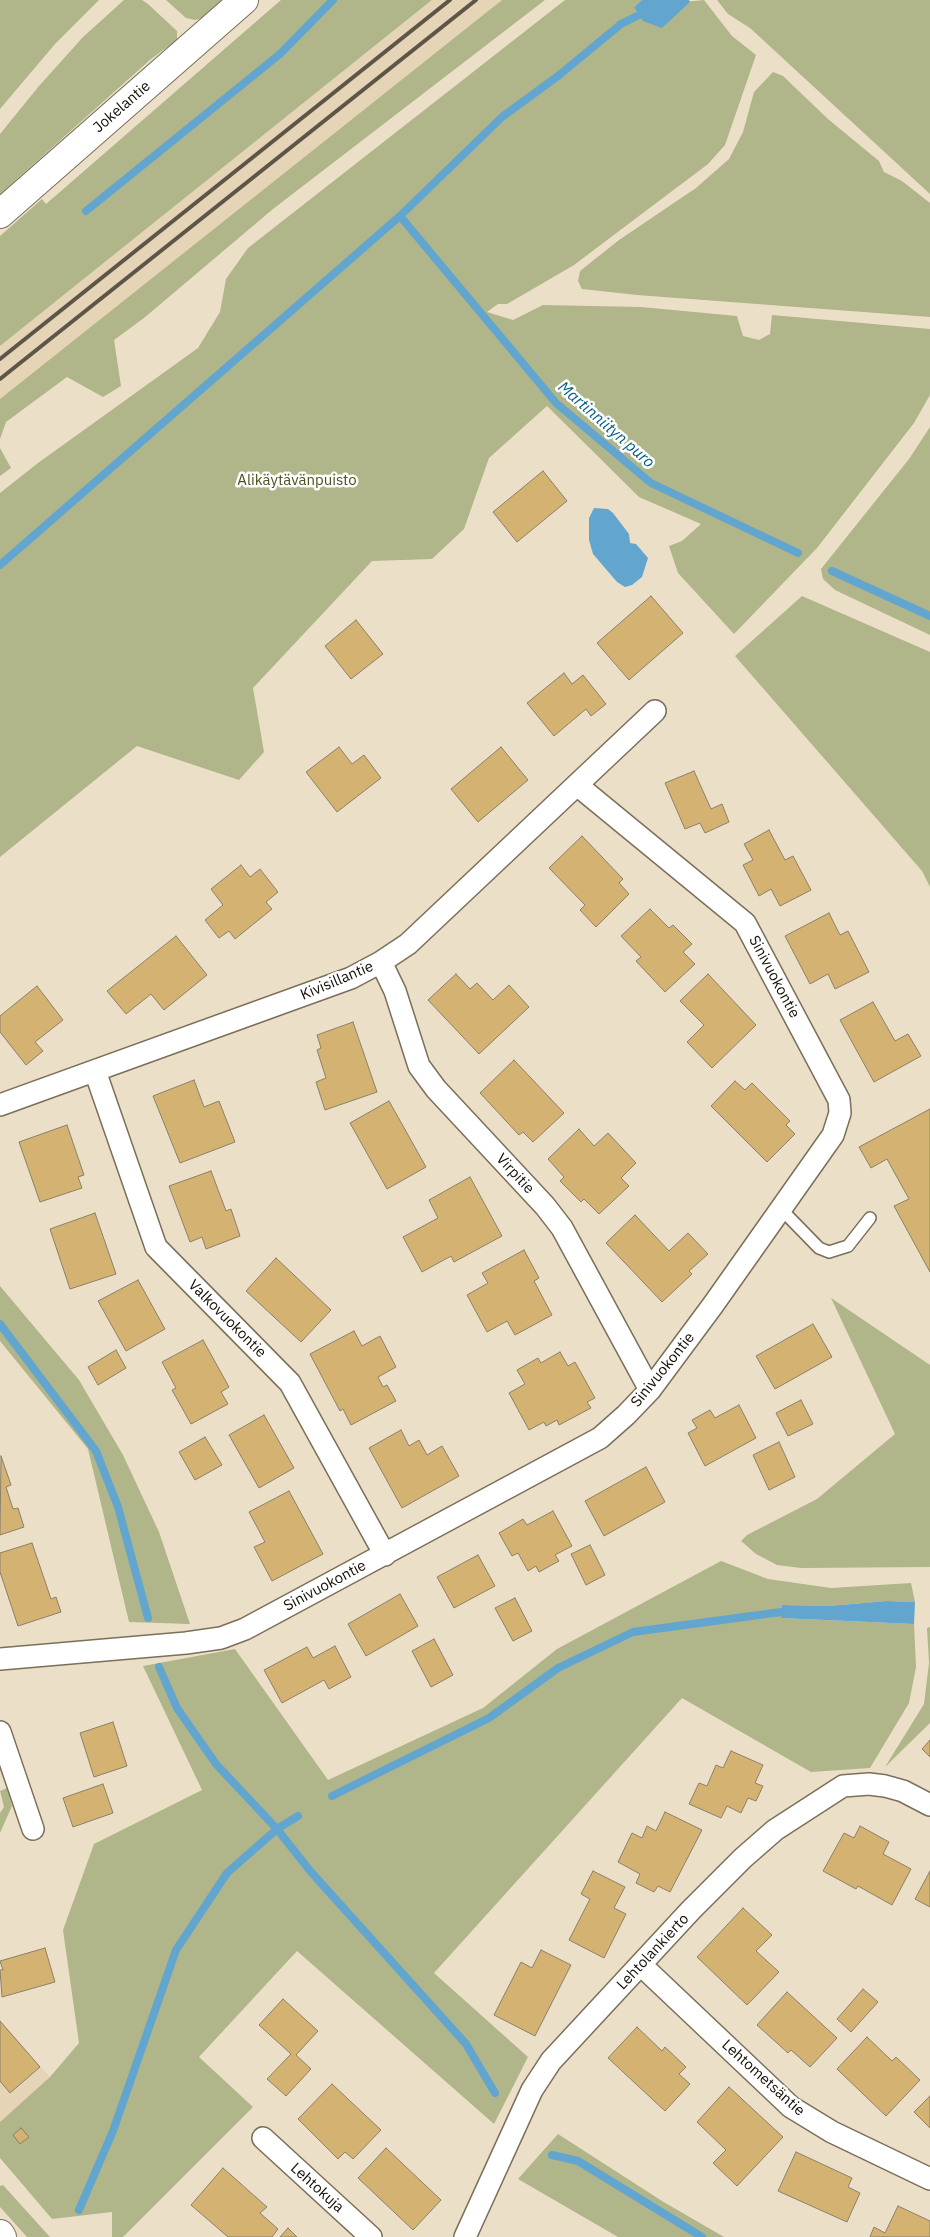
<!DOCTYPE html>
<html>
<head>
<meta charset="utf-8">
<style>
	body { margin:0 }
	canvas { display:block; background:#ecdfc7 }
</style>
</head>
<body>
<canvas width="930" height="2237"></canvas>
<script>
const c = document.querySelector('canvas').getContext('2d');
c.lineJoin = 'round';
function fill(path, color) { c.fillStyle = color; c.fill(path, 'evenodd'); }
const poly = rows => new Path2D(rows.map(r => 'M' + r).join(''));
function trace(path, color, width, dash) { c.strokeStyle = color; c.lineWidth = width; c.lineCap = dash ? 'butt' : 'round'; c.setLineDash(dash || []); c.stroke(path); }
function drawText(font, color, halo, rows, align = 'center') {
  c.font = font + ' "IBM Plex Sans",sans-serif'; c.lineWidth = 5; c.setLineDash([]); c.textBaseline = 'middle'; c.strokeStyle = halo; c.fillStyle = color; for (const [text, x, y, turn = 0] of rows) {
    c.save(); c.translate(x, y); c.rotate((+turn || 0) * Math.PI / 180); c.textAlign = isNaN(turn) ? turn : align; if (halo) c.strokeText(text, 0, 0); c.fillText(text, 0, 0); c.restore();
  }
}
const built = poly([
	[433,0,502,0,0,399,0,346],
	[0,2021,50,2077,0,2122]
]);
const green = poly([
	[0,0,99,0,55,44,0,109],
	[124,0,142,0,148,4,177,31,177,40,151,59,0,194,0,134,39,86,83,37],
	[166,0,223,0,203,18,195,20,186,18],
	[281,0,432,0,0,346,0,236,42,199,46,204],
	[502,0,545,0,273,209,144,318,114,340,121,386,103,397,67,377,6,422,0,439,0,399],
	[565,0,642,0,634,7,704,0,732,36,756,55,725,145,708,164,574,265,507,304,498,304,487,312,513,320,543,305,641,307,737,316,743,336,759,340,770,334,772,315,930,329,930,395,914,423,817,548,734,634,678,573,669,546,682,541,701,524,639,497,547,406,489,458,464,529,432,559,372,561,253,688,264,752,239,780,137,746,0,857,0,493,38,463,198,348,220,312,226,279,248,248],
	[717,0,930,0,930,194,750,28,728,14],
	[773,72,783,76,828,119,879,161,884,172,902,181,930,203,930,317,637,295,582,289,578,281,580,271,619,240,696,188,729,159,743,132,754,92],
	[930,427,930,635,835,590,823,579,821,569,909,459],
	[0,448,11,468,0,476],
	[802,596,930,652,930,887,922,871,735,656],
	[0,1286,79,1380,123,1455,159,1532,190,1624,129,1622,88,1449,0,1341],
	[831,1298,930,1365,930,1567,801,1568,777,1565,756,1554,741,1541,747,1535,817,1499,895,1434],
	[721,1561,768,1579,831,1588,911,1583,915,1602,887,1601,828,1606,782,1605,781,1618,914,1624,916,1667,909,1703,870,1768,811,1772,682,1698,434,1973,528,2057,494,2124,297,1951,199,2057,253,2107,123,2237,112,2237,112,2212,52,2219,0,2158,0,2122,50,2077,79,2043,63,1930,94,1844,202,1790,143,1666,235,1649,328,1780,483,1708,557,1649],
	[930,1627,930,1723,885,1767,924,1704,929,1663,927,1628],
	[7,1788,12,1806,0,1833,0,1813,4,1807,0,1791],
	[558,2134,662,2201,724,2237,618,2237,518,2179],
	[3,2185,50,2237,27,2237,0,2207,0,2186]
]);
const water = poly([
	[642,0,689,0,690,2,662,28,643,21,634,7],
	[594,508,608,509,613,513,629,534,630,543,636,544,648,558,642,577,632,585,625,587,617,582,593,554,589,540,589,518],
	[887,1601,915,1602,914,1624,781,1618,782,1605,828,1606]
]);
const stream = poly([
	[86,211,280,54,333,0],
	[400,216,556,403,651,483,798,553],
	[0,565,400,216,502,117,558,76,621,24,647,11],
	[832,571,930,616],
	[0,1324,96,1451,118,1507,148,1618],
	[159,1667,177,1708,216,1764,277,1829,311,1872,466,2044,495,2093],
	[332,1796,489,1718,558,1668,633,1632,781,1612],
	[552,2155,578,2161,702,2237],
	[79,2210,113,2131,176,1950,227,1873,277,1829,298,1816]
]);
const building = poly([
	[543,471,567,501,517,542,493,512,543,471],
	[651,596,683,633,629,680,597,643,651,596],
	[356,620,383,654,351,679,325,646,356,620],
	[564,673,572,684,583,675,606,704,591,716,586,709,554,736,527,703,564,673],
	[339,747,352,764,364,755,381,778,337,812,306,772,339,747],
	[501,747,528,780,478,822,451,789,501,747],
	[694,771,711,809,722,804,729,822,705,833,700,823,685,829,665,783,694,771],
	[769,830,785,860,793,856,811,890,780,906,771,889,759,896,743,865,753,860,744,844,769,830],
	[582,836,623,879,619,883,629,894,596,927,580,910,585,905,549,868,582,836],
	[241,865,250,877,260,869,278,892,266,902,272,909,235,939,229,931,219,938,205,920,223,905,211,889,241,865],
	[650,909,669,928,673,925,692,944,683,952,695,964,665,992,636,961,641,957,621,936,650,909],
	[829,913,840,935,848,931,869,972,835,989,828,974,810,984,785,936,829,913],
	[176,936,207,975,164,1010,151,994,126,1014,107,991,176,936],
	[456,974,470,989,477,983,493,1000,509,985,529,1007,479,1054,428,1000,456,974],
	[708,974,756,1025,712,1068,687,1042,704,1025,680,1001,708,974],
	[37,986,63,1020,35,1042,43,1051,26,1065,0,1032,0,1016,37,986],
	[873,1002,895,1041,908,1034,921,1056,874,1082,840,1020,873,1002],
	[353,1022,377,1092,325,1110,316,1082,326,1078,317,1050,321,1048,317,1035,353,1022],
	[514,1060,564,1113,533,1142,523,1132,519,1135,480,1093,514,1060],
	[194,1080,204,1107,219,1101,235,1142,180,1163,153,1096,194,1080],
	[735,1081,745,1090,752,1083,790,1121,786,1125,795,1134,767,1162,711,1106,735,1081],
	[389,1101,426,1167,387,1189,350,1123,389,1101],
	[930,1109,930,1272,894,1206,909,1199,887,1159,871,1168,859,1147,930,1109],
	[67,1125,84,1175,78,1177,82,1188,40,1202,19,1142,67,1125],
	[579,1129,594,1146,608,1133,636,1163,621,1178,629,1186,599,1214,584,1199,581,1202,560,1181,564,1177,548,1159,579,1129],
	[211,1171,226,1211,231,1209,240,1236,206,1249,202,1237,190,1242,169,1186,211,1171],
	[470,1177,502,1236,454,1262,451,1256,422,1272,403,1237,438,1218,429,1200,470,1177],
	[95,1213,116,1274,70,1289,50,1229,95,1213],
	[635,1215,669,1251,688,1233,708,1254,689,1271,692,1274,662,1302,606,1243,635,1215],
	[524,1250,539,1278,534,1281,552,1315,515,1335,507,1321,487,1332,467,1295,488,1283,482,1273,524,1250],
	[276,1258,331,1310,301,1342,246,1291,276,1258],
	[138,1280,165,1329,126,1351,98,1301,138,1280],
	[813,1324,832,1357,775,1389,756,1356,813,1324],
	[354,1331,362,1346,380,1336,396,1367,378,1377,383,1387,387,1385,396,1401,351,1425,343,1409,340,1411,310,1354,354,1331],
	[203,1340,229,1387,221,1392,228,1404,191,1424,172,1390,176,1388,162,1362,203,1340],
	[116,1350,126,1368,98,1385,88,1367,116,1350],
	[560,1352,568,1366,575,1362,595,1398,587,1402,591,1408,559,1425,557,1420,546,1426,544,1422,529,1430,509,1393,525,1384,517,1370,538,1358,541,1363,560,1352],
	[801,1400,813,1424,788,1436,776,1413,801,1400],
	[739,1405,756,1438,705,1466,688,1433,697,1428,692,1420,710,1410,715,1418,739,1405],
	[264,1415,294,1468,259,1488,229,1435,264,1415],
	[401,1430,409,1446,419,1440,427,1455,442,1446,459,1476,402,1508,369,1448,401,1430],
	[205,1437,222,1465,195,1480,179,1452,205,1437],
	[779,1442,795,1477,769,1490,753,1455,779,1442],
	[1,1456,11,1485,6,1487,13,1509,18,1508,24,1527,0,1535,1,1456],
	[646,1467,665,1502,604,1536,585,1501,646,1467],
	[289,1491,323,1554,272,1581,254,1547,265,1542,249,1512,289,1491],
	[553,1511,572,1546,555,1555,559,1561,539,1572,536,1566,528,1571,518,1553,512,1556,499,1533,523,1519,527,1525,553,1511],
	[32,1543,51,1599,56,1597,61,1612,18,1626,0,1572,0,1553,32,1543],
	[590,1545,605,1575,586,1585,571,1554,590,1545],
	[478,1555,495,1586,454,1608,437,1577,478,1555],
	[400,1594,418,1626,366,1656,348,1624,400,1594],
	[515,1598,532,1631,513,1641,495,1608,515,1598],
	[434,1639,453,1675,431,1687,412,1651,434,1639],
	[335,1646,351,1677,329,1689,324,1680,282,1703,264,1670,307,1647,313,1658,335,1646],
	[113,1722,127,1766,94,1777,80,1733,113,1722],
	[930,1740,930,1757,922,1749,930,1740],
	[731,1751,763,1765,755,1783,763,1786,756,1801,748,1798,741,1813,727,1806,721,1818,689,1804,699,1783,707,1786,716,1765,723,1768,731,1751],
	[103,1784,113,1813,73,1827,63,1798,103,1784],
	[665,1812,702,1830,670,1892,658,1886,654,1892,636,1883,640,1874,618,1862,632,1833,642,1838,647,1826,656,1831,665,1812],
	[860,1826,889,1842,883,1854,911,1869,892,1905,858,1886,856,1889,823,1871,844,1833,854,1838,860,1826],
	[593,1871,625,1887,614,1908,626,1914,604,1958,569,1940,590,1899,581,1894,593,1871],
	[930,1871,930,1907,915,1899,930,1871],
	[743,1908,772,1935,756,1951,779,1972,747,2005,697,1957,743,1908],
	[45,1948,55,1982,2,1997,0,1970,3,1970,0,1961,45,1948],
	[541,1950,571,1965,535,2036,494,2015,521,1962,532,1968,541,1950],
	[863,1989,878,2002,851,2032,837,2019,863,1989],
	[787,1992,837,2038,810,2067,791,2050,788,2053,757,2025,787,1992],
	[283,1999,318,2031,296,2055,311,2069,286,2096,267,2079,291,2054,259,2025,283,1999],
	[0,2021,40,2067,10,2093,0,2081,0,2021],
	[637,2027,662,2051,665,2047,686,2067,679,2074,690,2084,665,2111,608,2058,637,2027],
	[867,2037,892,2061,896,2057,920,2080,886,2116,837,2069,867,2037],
	[332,2084,381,2130,353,2159,345,2152,338,2159,298,2119,332,2084],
	[729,2087,783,2137,737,2186,713,2163,726,2150,697,2122,729,2087],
	[930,2096,930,2128,914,2112,930,2096],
	[21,2128,29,2137,20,2144,13,2135,21,2128],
	[386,2148,441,2200,413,2230,358,2178,386,2148],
	[796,2152,852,2178,848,2187,860,2193,847,2222,778,2191,796,2152],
	[223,2168,267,2207,260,2213,278,2229,272,2237,228,2237,191,2205,223,2168],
	[898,2206,930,2221,930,2237,870,2237,874,2227,885,2233,898,2206],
	[288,2228,297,2237,280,2237,288,2228]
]);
const lane = poly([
	[781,1209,819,1248,829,1252,848,1246,870,1218]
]);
const street = poly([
	[381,962,395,991,419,1066,436,1089,545,1206,562,1228,650,1390],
	[95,1071,156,1247,290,1383,385,1555],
	[0,1105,351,978,381,962,408,944,655,711],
	[0,1659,186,1643,221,1638,245,1629,600,1438,626,1415,650,1390,713,1305,833,1135,840,1113,839,1100,745,923,577,785],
	[0,1732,33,1829],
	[641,1965,791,2107,832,2132,930,2179],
	[263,2138,371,2237],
	[465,2237,532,2090,551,2061,691,1910,743,1858,775,1830,843,1786,869,1784,885,1786,903,1791,930,1805]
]);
const secondary = poly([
	[0,214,244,0],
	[0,2234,2,2237]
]);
const rail = poly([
	[0,359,450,0],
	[0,379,476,0]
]);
const streetNames = [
	["Jokelantie",122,107,-41],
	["Sinivuokontie",774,977,62],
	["Kivisillantie",337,981,-23],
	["Virpitie",515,1174,47],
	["Valkovuokontie",227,1319,45],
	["Sinivuokontie",663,1370,-51],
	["Sinivuokontie",325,1586,-28],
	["Lehtolankierto",653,1952,-47],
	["Lehtometsäntie",763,2078,42],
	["Lehtokuja",317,2188,42]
];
const parkNames = [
	["Alikäytävänpuisto",297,481]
];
const waterNames = [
	["Martinniityn puro",606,425,41]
];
fill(built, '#e5d4b6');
fill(green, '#b0b689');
fill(water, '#62a6cf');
trace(stream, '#62a6cf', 8);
fill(building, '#d4b271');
trace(building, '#8b806a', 1);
trace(lane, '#7b6f5a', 14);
trace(street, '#7b6f5a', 24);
trace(secondary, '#7b6f5a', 30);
trace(lane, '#fff', 11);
trace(street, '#fff', 21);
trace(secondary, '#fff', 28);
trace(rail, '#5d5548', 4);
drawText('15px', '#140f07', '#fff', streetNames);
drawText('15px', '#4d511e', '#fff', parkNames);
drawText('italic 16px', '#045e86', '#fff', waterNames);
</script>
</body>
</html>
